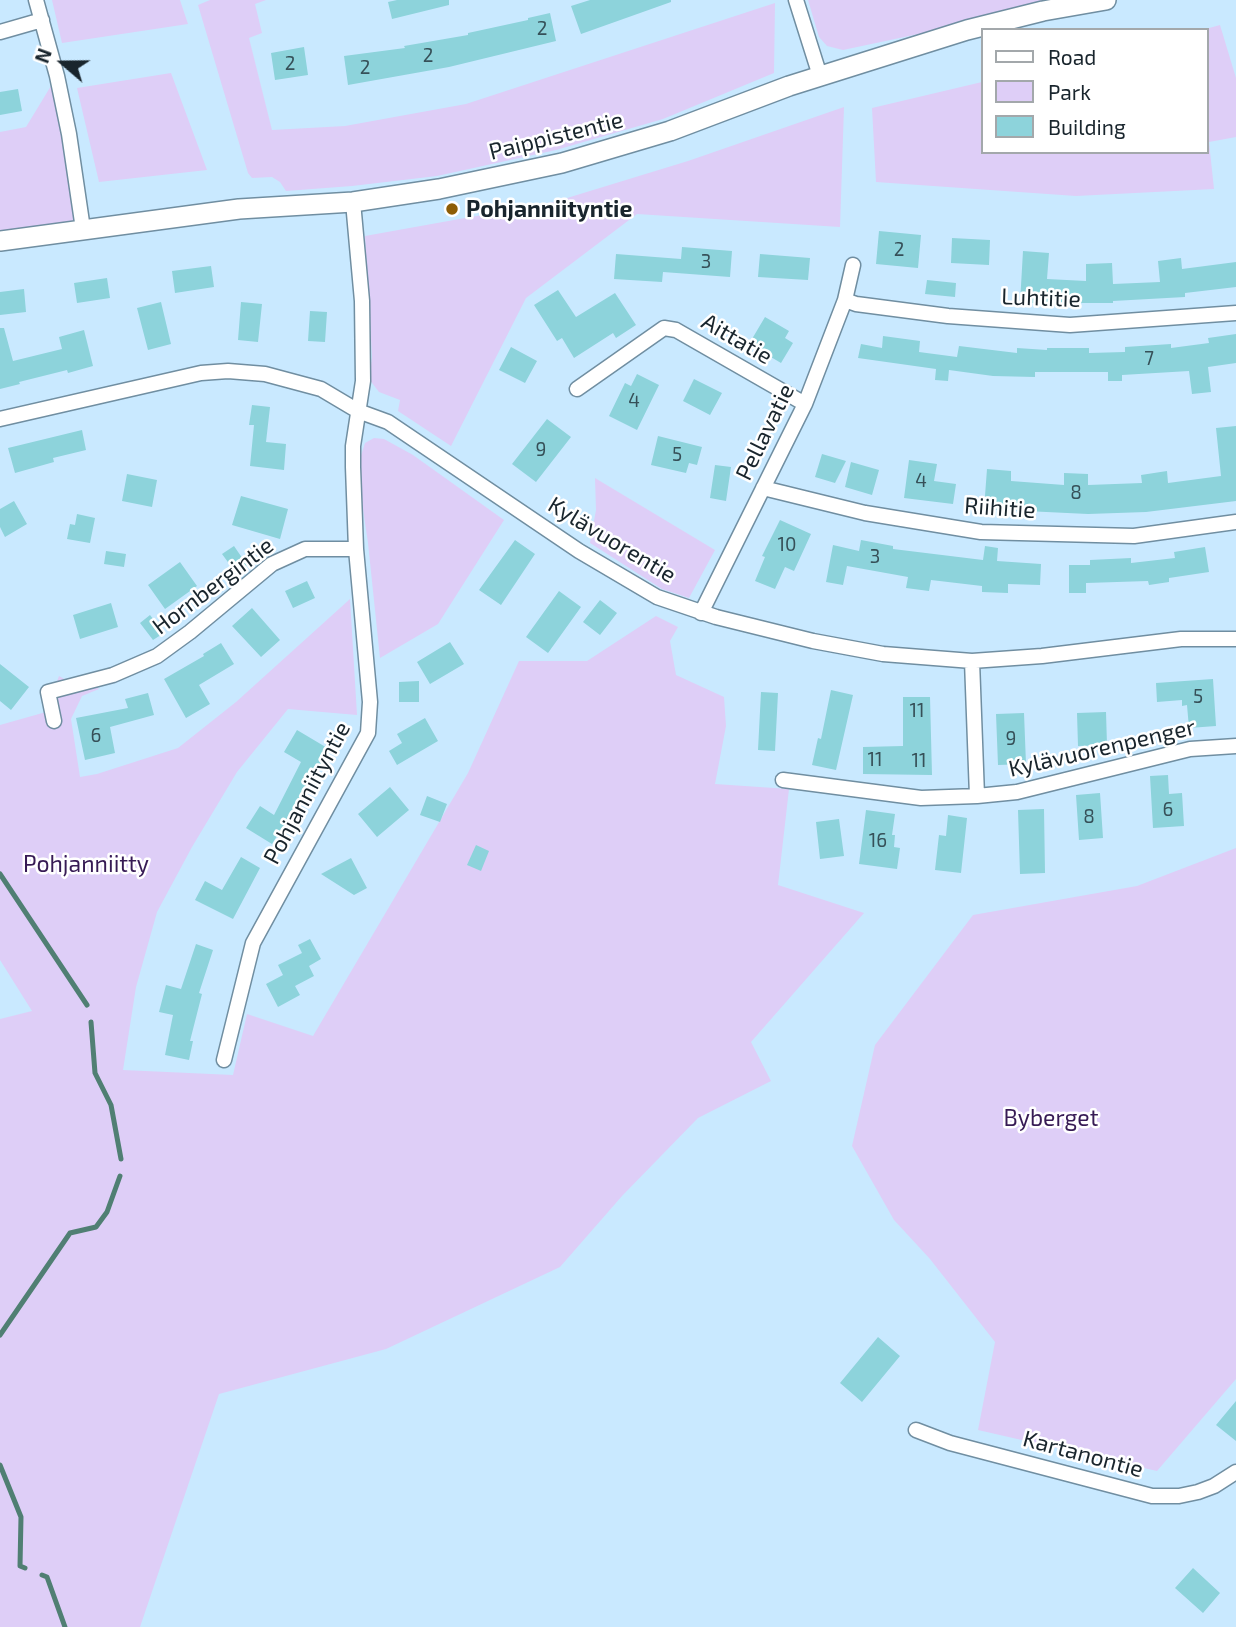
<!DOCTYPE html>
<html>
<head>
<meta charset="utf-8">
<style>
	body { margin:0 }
	#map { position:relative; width:1236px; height:1627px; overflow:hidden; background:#c9e9ff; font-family:"Exo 2",sans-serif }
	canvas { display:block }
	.legend { position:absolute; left:981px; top:28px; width:228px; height:126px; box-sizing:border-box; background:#fff; border:2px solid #a3a8ab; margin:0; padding:9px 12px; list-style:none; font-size:21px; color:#19252d }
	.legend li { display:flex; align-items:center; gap:14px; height:35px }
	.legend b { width:35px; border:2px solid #a3a8ab }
	.north { position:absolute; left:28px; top:28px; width:70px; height:70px; -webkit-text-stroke:5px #fff; paint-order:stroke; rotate:290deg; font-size:19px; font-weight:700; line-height:28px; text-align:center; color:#19252d }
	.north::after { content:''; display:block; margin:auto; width:24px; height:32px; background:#19252d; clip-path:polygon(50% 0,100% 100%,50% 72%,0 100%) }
</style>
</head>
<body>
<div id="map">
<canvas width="1236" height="1627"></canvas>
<ul class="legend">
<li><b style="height:9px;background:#fff"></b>Road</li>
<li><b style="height:19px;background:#decef7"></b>Park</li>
<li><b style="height:19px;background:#8dd3db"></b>Building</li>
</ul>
<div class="north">N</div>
</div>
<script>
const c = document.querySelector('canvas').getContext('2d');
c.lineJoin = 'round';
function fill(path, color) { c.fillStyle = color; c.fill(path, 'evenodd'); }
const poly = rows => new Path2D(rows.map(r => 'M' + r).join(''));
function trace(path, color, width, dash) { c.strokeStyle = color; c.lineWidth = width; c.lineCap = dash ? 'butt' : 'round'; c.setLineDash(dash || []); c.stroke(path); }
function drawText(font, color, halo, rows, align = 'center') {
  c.font = font + ' "Exo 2",sans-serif'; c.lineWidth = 5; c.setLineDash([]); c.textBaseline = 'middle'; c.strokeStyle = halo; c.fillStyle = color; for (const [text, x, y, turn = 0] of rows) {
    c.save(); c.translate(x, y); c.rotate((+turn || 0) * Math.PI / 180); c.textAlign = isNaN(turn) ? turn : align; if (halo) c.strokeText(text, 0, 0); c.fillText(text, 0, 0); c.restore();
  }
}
const green = poly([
	[52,0,180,0,188,24,62,43],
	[210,0,266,0,255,4,262,33,249,38,272,130,345,126,466,104,775,3,774,73,663,119,556,150,437,176,352,186,286,191,280,182,272,177,252,178,248,173,198,5],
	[808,0,1079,0,843,50,827,46,819,37],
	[1220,25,1236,78,1236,137,1209,142,1214,189,1076,196,876,182,872,108,982,82,982,152,1206,152,1206,30,1202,30],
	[171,73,207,170,99,182,77,88],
	[57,76,83,229,0,240,0,132,26,127],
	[844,107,840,227,637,214,526,298,451,446,398,411,400,400,379,392,369,379,372,357,365,236,554,202,688,161],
	[374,438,384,439,413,455,504,520,438,624,380,658,368,543,357,468,365,443],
	[595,478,715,550,689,598,662,589,590,543,596,510],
	[350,599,357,715,288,709,237,772,192,847,157,912,136,987,123,1070,233,1075,247,1014,313,1036,468,773,519,661,587,661,656,616,678,627,670,641,676,675,724,697,726,726,715,784,789,789,778,885,864,913,751,1042,771,1081,698,1118,622,1196,560,1267,386,1349,219,1394,140,1627,0,1627,0,1019,32,1011,0,960,0,725,46,712,59,676,66,680,81,676,99,689,82,696,71,719,80,777,97,774,178,748,236,702],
	[1236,848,1236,1379,1157,1471,978,1430,995,1342,930,1259,894,1220,852,1146,875,1045,973,915,1137,886]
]);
const stream = poly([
	[0,874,87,1005],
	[91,1022,95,1073,111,1105,121,1159],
	[0,1335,70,1233,96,1227,107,1212,120,1176],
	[0,1465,21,1517,20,1566,25,1568],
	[42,1575,47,1577,65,1627]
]);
const building = poly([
	[397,0,449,0,449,5,392,19,388,2],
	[590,0,671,0,671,2,581,34,571,6],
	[550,13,556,41,449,67,348,85,344,56,405,48,404,46,468,35,468,33,528,20,528,18],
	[304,47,308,75,275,80,271,53],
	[18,89,22,111,0,115,0,92],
	[879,231,921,235,918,268,876,264],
	[952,238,990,240,989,265,951,263],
	[682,247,732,251,730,277,663,272,662,282,614,279,616,254,681,259],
	[1023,251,1049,253,1047,279,1086,281,1086,264,1112,263,1113,284,1160,282,1158,261,1181,258,1182,269,1236,262,1236,287,1185,293,1185,297,1113,301,1113,303,1020,303],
	[760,254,810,258,808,280,758,277],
	[211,266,214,287,175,293,172,271],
	[107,278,110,298,77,303,74,283],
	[927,280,956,283,955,297,925,294],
	[24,289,26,312,0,315,0,292],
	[558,290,576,317,615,293,636,325,616,338,613,333,574,358,562,338,557,341,534,305],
	[161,302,171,344,148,350,137,308],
	[241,302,262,304,258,342,238,340],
	[310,311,327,312,325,342,308,341],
	[765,317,789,331,785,338,793,343,781,363,749,344],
	[0,328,4,328,13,361,62,349,59,337,84,330,93,366,68,373,67,370,19,382,20,384,0,389],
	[1236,334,1236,363,1208,367,1211,392,1192,394,1189,371,1122,375,1122,381,1108,381,1108,372,1035,372,1035,377,993,376,949,370,948,381,935,380,936,369,858,358,861,344,882,348,883,336,920,341,919,352,957,357,959,346,1017,353,1017,348,1047,350,1047,348,1089,348,1089,353,1125,352,1125,347,1171,344,1171,348,1209,343,1208,338],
	[511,347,537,361,525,383,499,370],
	[637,374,659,385,637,430,609,416,625,383,631,386],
	[694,379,722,393,710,415,683,401],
	[252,405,270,407,266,442,286,444,284,470,250,466,254,425,249,425],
	[547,419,571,437,536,482,512,464],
	[1236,426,1236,501,1146,512,1088,514,984,509,987,469,1011,471,1011,481,1064,485,1064,473,1088,474,1088,485,1142,483,1141,475,1167,471,1168,483,1221,476,1216,428],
	[82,430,86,450,53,458,54,462,15,473,8,448],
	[658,436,702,447,697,465,689,463,686,473,651,465],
	[822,454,846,461,835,483,815,477],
	[909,460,937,464,934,481,956,484,953,504,904,498],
	[851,462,879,470,872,495,845,487],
	[715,465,731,467,726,501,710,498],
	[127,474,157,480,152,507,122,501],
	[241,496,288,509,280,539,232,525],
	[14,501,27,524,5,537,0,527,0,509],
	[77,514,95,518,90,543,67,539,70,524,75,525],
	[780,520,811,534,794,571,785,567,775,589,755,581,765,557,762,556],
	[515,540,535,554,501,605,479,590],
	[861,540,893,546,893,549,983,560,985,546,998,548,997,561,1041,564,1040,585,1008,584,1008,593,982,592,982,586,931,580,929,591,906,588,908,577,847,566,843,585,826,582,833,545,859,551],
	[234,546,247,565,236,573,222,554],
	[1205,547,1209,572,1169,578,1169,582,1149,585,1148,581,1086,583,1086,593,1069,593,1069,565,1090,565,1090,560,1131,558,1131,563,1175,558,1174,552],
	[106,551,126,554,124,567,104,564],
	[180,562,197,586,165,609,148,585],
	[307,581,315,598,293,608,285,591],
	[559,591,581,607,548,653,526,637],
	[600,600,617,613,600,635,583,622],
	[111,603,118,627,80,639,73,615],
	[252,608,280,640,261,657,232,626],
	[150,615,164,633,153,640,140,623],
	[450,642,464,664,430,684,417,662],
	[221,643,234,664,199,685,210,704,186,718,164,679,204,656,203,654],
	[0,664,29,687,11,710,0,701],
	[1213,679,1216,726,1189,728,1187,705,1182,706,1182,700,1157,702,1156,683],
	[419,681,419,702,399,702,399,682],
	[831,690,853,695,836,770,812,765,818,738,821,739],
	[761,692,778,693,775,751,758,750],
	[148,693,154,715,110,727,115,753,85,760,76,718,128,708,125,699],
	[903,697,930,697,932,775,863,774,863,747,903,746],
	[1106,712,1107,745,1078,746,1077,713],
	[1024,713,1026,764,998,765,996,714],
	[425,718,438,741,397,765,389,751,402,743,397,734],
	[297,730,329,749,298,805,297,804,272,844,246,828,260,806,274,815,301,762,284,752],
	[1168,775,1169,794,1182,793,1184,826,1153,828,1150,776],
	[390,787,409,810,377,837,358,814],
	[1100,793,1103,838,1079,840,1076,795],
	[427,796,447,804,440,822,420,815],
	[1044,809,1045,873,1020,874,1018,810],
	[866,810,895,814,892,835,895,835,894,847,900,848,897,869,859,864],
	[948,815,967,818,961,873,935,870,939,835,946,836],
	[839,819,844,856,820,859,816,822],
	[476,845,489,851,481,871,467,865],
	[241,857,260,868,233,919,195,900,205,881,222,890],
	[351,858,367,888,354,895,321,874],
	[310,939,321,959,309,966,314,976,295,986,300,995,278,1007,266,984,283,975,278,965,302,953,298,945],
	[196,944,213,950,199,993,202,994,190,1041,193,1041,189,1060,165,1055,173,1015,159,1012,166,985,181,989],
	[878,1337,900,1356,862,1402,840,1383],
	[1236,1401,1236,1441,1216,1425],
	[1193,1568,1220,1593,1203,1613,1175,1588]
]);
const street = poly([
	[36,0,57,76,69,134,83,229],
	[796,0,820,76],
	[0,32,42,20],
	[845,300,856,304,948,316,1070,325,1236,313],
	[577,389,664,328,676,330,805,404],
	[0,419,201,373,228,371,265,374,321,389,358,411,388,422,579,551,657,597,716,617,813,641,883,654,972,661,1042,656,1181,639,1236,639],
	[763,488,865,513,981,532,1134,536,1236,522],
	[701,613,805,404,845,300,853,265],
	[972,661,977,796],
	[54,721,48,692,113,675,157,656,190,632,272,564,305,549,356,549],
	[783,780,921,798,977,796,1017,792,1190,749,1236,746],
	[224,1060,253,943,368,733,370,702,356,549,353,467,353,446,363,381,362,301,353,202],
	[916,1430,950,1443,1152,1496,1179,1496,1198,1492,1214,1486,1236,1472]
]);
const secondary = poly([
	[0,241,239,209,353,202,439,189,562,163,670,131,789,86,967,30,1043,11,1106,0]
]);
const markers = [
	[452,209,7,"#8d5d06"]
];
const numberNames = [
	["2",542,29],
	["2",428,56],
	["2",290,64],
	["2",365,68],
	["2",899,250],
	["3",706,262],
	["7",1149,359],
	["4",634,401],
	["9",541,450],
	["5",677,455],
	["4",921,481],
	["8",1076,493],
	["10",787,545],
	["3",875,557],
	["5",1198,697],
	["11",917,711],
	["6",96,736],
	["9",1011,739],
	["11",875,760],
	["11",919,761],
	["6",1168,810],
	["8",1089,817],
	["16",878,841]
];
const streetNames = [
	["Paippistentie",556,136,-14],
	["Luhtitie",1041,298,2],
	["Aittatie",737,339,30],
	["Pellavatie",765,432,-64],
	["Riihitie",1000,508,4],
	["Kylävuorentie",612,540,31],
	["Hornbergintie",213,586,-37],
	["Kylävuorenpenger",1102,748,-13],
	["Pohjanniityntie",307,793,-62],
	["Kartanontie",1083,1454,15]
];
const poiNames = [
	["Pohjanniityntie",466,209]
];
const parkNames = [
	["Pohjanniitty",86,864],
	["Byberget",1051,1118]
];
fill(green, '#decef7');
trace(stream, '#507f73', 5);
fill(building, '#8dd3db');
trace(street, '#708ea1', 17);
trace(secondary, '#708ea1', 22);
trace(street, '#fff', 14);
trace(secondary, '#fff', 19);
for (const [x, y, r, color] of markers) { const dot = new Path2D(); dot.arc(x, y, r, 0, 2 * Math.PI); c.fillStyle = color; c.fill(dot); trace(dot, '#fff', 2.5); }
drawText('19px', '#365058', null, numberNames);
drawText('23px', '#19252d', '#fff', streetNames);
drawText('bold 23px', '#19252d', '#fff', poiNames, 'left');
drawText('23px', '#371b55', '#fff', parkNames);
</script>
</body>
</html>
